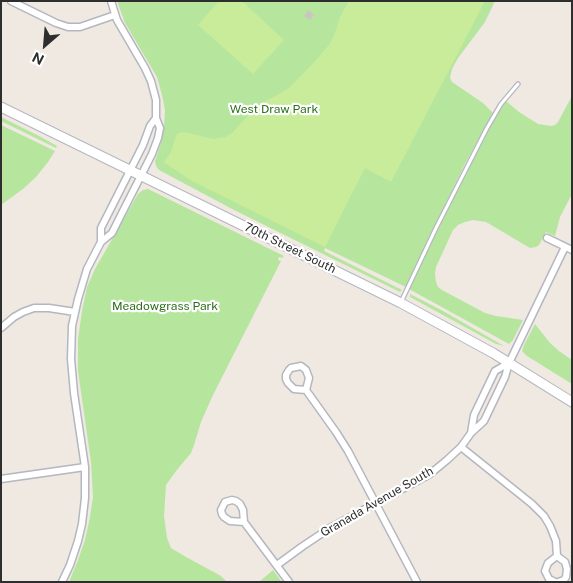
<!DOCTYPE html>
<html>
<head>
<meta charset="utf-8">
<style>
	body { margin:0 }
	#map { position:relative; width:573px; height:583px; overflow:hidden; background:#efe9e1; font-family:"Public Sans",sans-serif }
	canvas { display:block }
	.frame { position:absolute; inset:0; border:2px solid #2e2e2e; pointer-events:none }
	.north { position:absolute; left:20px; top:20px; width:50px; height:50px; -webkit-text-stroke:4px #fff; paint-order:stroke; rotate:207deg; font-size:14px; font-weight:700; line-height:20px; text-align:center; color:#2e2e2e }
	.north::after { content:''; display:block; margin:auto; width:18px; height:22px; background:#2e2e2e; clip-path:polygon(50% 0,100% 100%,50% 72%,0 100%) }
</style>
</head>
<body>
<div id="map">
<canvas width="573" height="583"></canvas>
<div class="frame"></div>
<div class="north">N</div>
</div>
<script>
const c = document.querySelector('canvas').getContext('2d');
c.lineJoin = 'round';
function fill(path, color) { c.fillStyle = color; c.fill(path, 'evenodd'); }
const poly = rows => new Path2D(rows.map(r => 'M' + r).join(''));
function trace(path, color, width, dash) { c.strokeStyle = color; c.lineWidth = width; c.lineCap = dash ? 'butt' : 'round'; c.setLineDash(dash || []); c.stroke(path); }
function drawText(font, color, halo, rows, align = 'center') {
  c.font = font + ' "Public Sans",sans-serif'; c.lineWidth = 4.5; c.setLineDash([]); c.textBaseline = 'middle'; c.strokeStyle = halo; c.fillStyle = color; for (const [text, x, y, turn = 0] of rows) {
    c.save(); c.translate(x, y); c.rotate((+turn || 0) * Math.PI / 180); c.textAlign = isNaN(turn) ? turn : align; if (halo) c.strokeText(text, 0, 0); c.fillText(text, 0, 0); c.restore();
  }
}
const green = poly([
	[117,1,495,1,485,22,458,58,452,69,450,78,452,82,483,103,493,113,465,164,429,238,406,287,325,248,324,251,402,290,400,292,234,210,159,170,156,166,155,161,161,143,164,127,165,110,162,95,157,77,125,23],
	[572,96,572,194,560,217,555,236,546,232,539,245,536,247,530,248,486,222,473,220,465,222,458,225,453,230,436,267,435,274,436,282,438,287,442,290,485,313,496,316,523,320,513,340,509,344,409,289,438,229,479,147,493,122,506,101,519,112,538,124,551,126,555,125,558,122],
	[1,117,41,137,57,146,56,148,1,121],
	[1,125,55,151,48,162,36,177,23,189,1,205],
	[148,189,284,256,282,258,279,257,278,260,281,261,213,395,201,422,194,445,191,453,176,471,166,485,164,516,167,538,171,548,186,557,221,576,227,582,69,582,78,560,85,540,90,517,93,497,91,462,78,371,78,339,82,311,87,287,95,269,138,194,143,190],
	[410,294,443,311,504,346,496,344,410,297],
	[535,324,550,343,559,351,572,360,572,384,527,356,522,351,524,345],
	[273,570,282,582,259,582]
]);
const pitch = poly([
	[219,1,242,1,284,40,253,74,198,25],
	[349,1,485,1,391,182,365,168,325,247,190,180,164,162,171,152,176,136,178,133,185,132,213,139,225,137,232,133,258,105,279,94,289,88,317,59,328,46,334,36,340,17]
]);
const building = poly([
	[308,10,314,15,310,20,304,16]
]);
const lane = poly([
	[401,302,436,228,487,128,501,104,518,84]
]);
const street = poly([
	[11,1,56,23,68,27,80,27,115,15],
	[547,238,572,250],
	[101,242,101,228,143,145,150,126,156,118],
	[1,328,14,317,23,312,34,308,49,308,75,312],
	[306,390,294,389,288,383,286,379,286,375,289,370,291,368,301,366,306,370,309,378,306,390,336,432,348,451,417,582],
	[471,433,474,415,495,371,509,363],
	[461,447,532,504,544,516,550,526,556,541,557,556,565,562,567,569,566,577,564,580,558,582],
	[1,479,85,467],
	[244,522,230,521,224,517,222,514,221,510,225,502,232,500,236,501,240,504,243,510,244,522,289,582],
	[277,565,303,546,330,528,430,474,447,460,461,447,471,433,484,421,505,377,509,363,565,247],
	[62,582,70,565,78,541,82,524,85,498,85,467,74,393,71,359,72,326,78,299,87,269,101,242,112,233,120,217,152,154,158,138,160,128,156,118,156,100,151,81,145,68,117,20,111,1],
	[555,582,549,579,545,571,548,563,557,556]
]);
const secondary = poly([
	[1,107,401,303,493,353,572,402]
]);
const parkNames = [
	["West Draw Park",274,109],
	["Meadowgrass Park",165,306]
];
const streetNames = [
	["70th Street South",290,248,26],
	["Granada Avenue South",377,502,-30]
];
fill(green, '#b6e59e');
fill(pitch, '#c9ec9a');
fill(building, '#cbc7bf');
trace(lane, '#b4b7c1', 5.5);
trace(street, '#b4b7c1', 9);
trace(secondary, '#b4b7c1', 11);
trace(lane, '#fff', 3);
trace(street, '#fff', 6);
trace(secondary, '#fff', 9);
drawText('12px', '#2c6e1b', '#fff', parkNames);
drawText('12px', '#2e2e2e', '#fff', streetNames);
</script>
</body>
</html>
